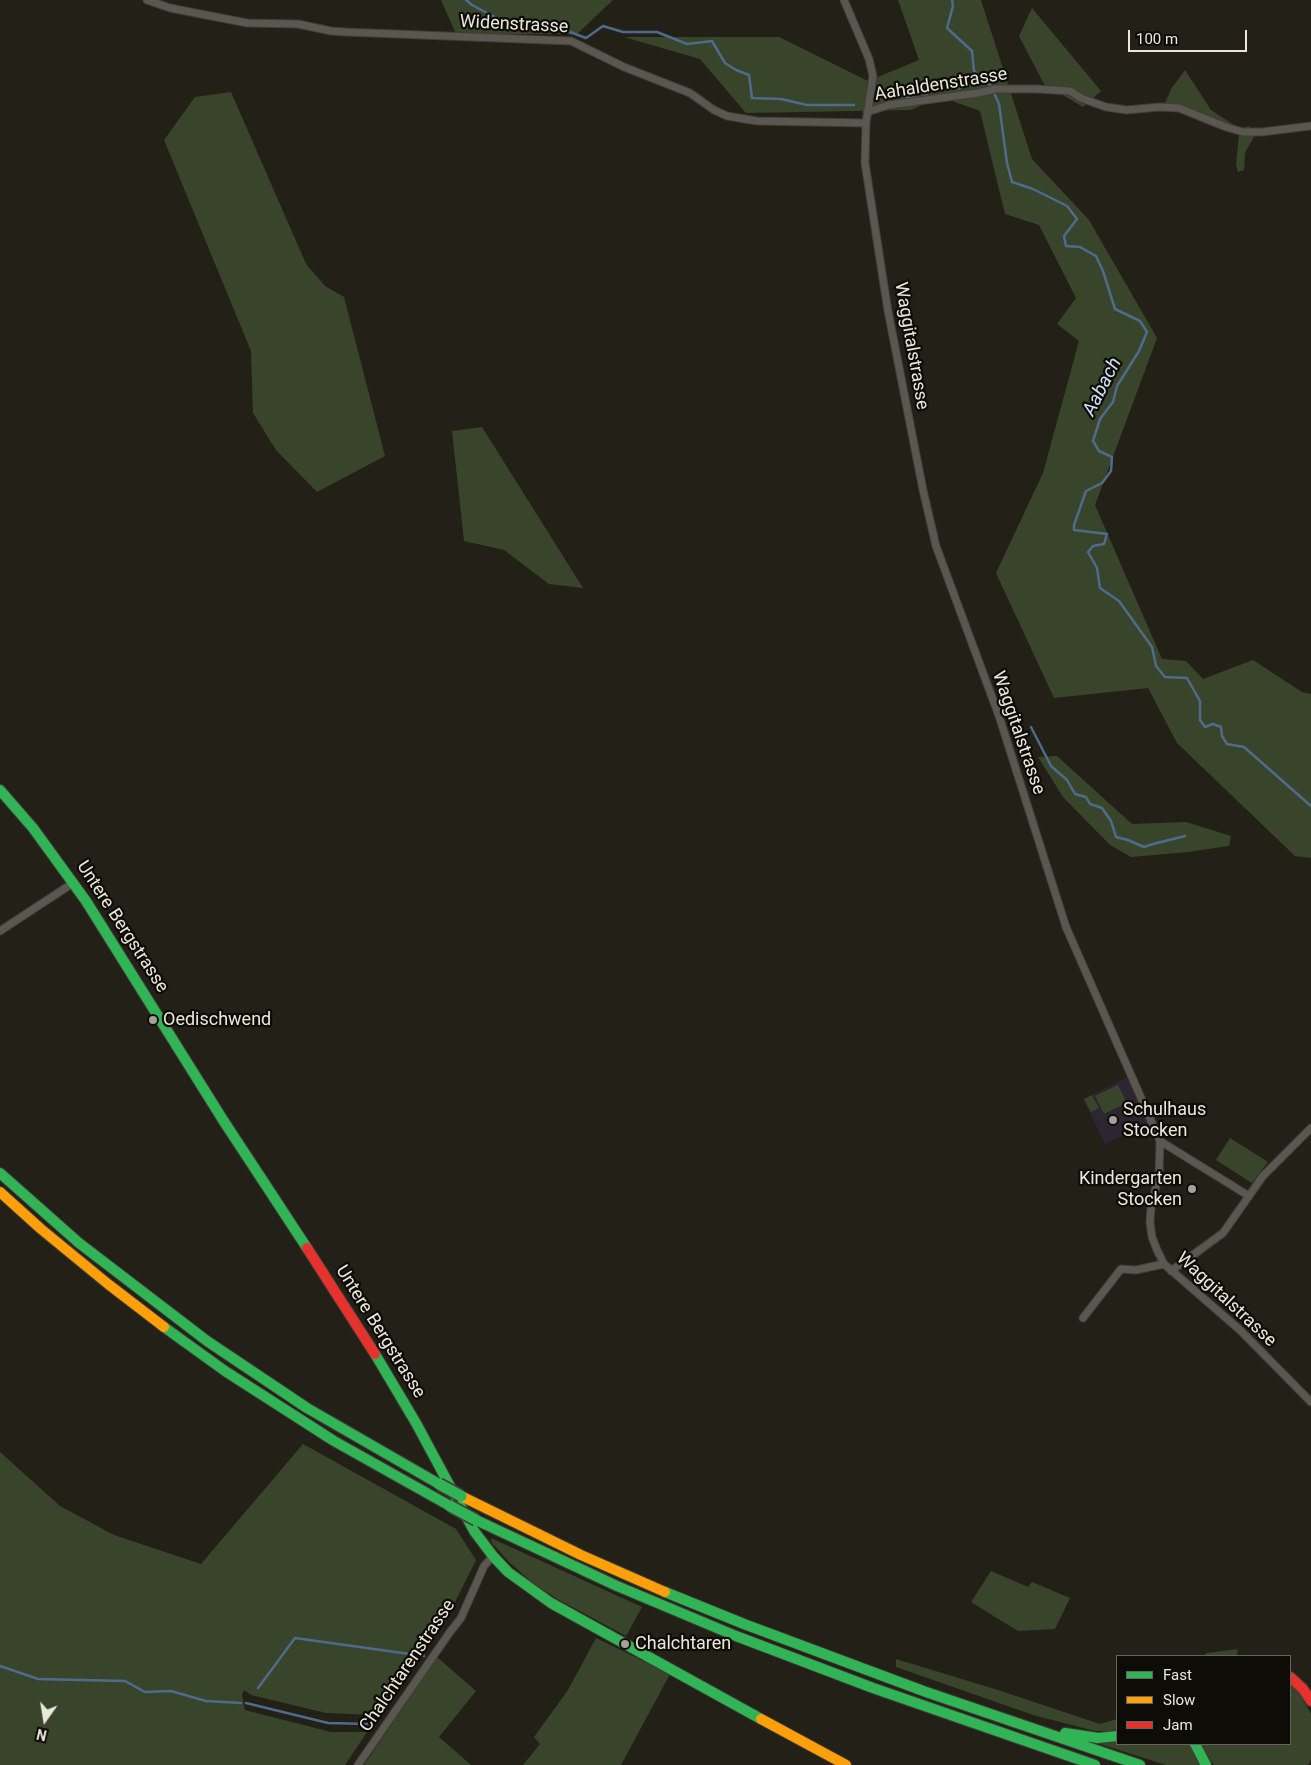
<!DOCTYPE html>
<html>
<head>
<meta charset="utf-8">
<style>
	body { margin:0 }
	#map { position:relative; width:1311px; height:1765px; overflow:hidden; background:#232018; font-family:Roboto,sans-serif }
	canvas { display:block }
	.legend { position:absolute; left:1116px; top:1655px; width:175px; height:90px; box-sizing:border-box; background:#0e0c06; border:1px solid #66645c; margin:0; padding:6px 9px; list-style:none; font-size:15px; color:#ebe7de }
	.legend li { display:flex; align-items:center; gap:10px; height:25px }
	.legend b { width:25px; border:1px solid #66645c }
	.north { position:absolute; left:20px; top:1695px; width:50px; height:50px; -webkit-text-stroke:4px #0e0c06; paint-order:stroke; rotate:193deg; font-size:14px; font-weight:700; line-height:20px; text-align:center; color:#ebe7de }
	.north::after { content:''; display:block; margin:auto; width:18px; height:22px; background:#ebe7de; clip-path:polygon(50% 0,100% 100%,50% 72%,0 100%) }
	.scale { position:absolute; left:1128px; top:30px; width:119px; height:22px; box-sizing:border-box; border:2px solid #ebe7de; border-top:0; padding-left:6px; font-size:15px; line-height:18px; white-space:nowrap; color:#ebe7de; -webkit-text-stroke:4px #0e0c06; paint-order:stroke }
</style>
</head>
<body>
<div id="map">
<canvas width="1311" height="1765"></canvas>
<ul class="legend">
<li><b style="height:6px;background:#30b455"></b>Fast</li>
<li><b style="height:6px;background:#ff9f0a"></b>Slow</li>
<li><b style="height:6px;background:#e5322d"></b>Jam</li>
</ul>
<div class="north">N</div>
<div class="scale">100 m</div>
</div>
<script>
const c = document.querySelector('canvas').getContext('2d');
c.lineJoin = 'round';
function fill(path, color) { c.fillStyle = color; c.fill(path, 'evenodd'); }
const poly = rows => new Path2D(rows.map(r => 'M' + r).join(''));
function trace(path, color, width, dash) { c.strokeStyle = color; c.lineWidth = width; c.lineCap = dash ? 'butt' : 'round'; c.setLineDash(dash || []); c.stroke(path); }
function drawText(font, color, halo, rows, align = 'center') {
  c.font = font + ' Roboto,sans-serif'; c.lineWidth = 4.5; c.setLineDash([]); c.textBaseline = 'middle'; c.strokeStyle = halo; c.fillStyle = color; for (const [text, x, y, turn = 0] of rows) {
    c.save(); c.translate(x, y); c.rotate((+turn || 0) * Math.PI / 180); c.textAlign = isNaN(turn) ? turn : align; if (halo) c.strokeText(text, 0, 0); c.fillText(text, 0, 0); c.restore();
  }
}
const education = poly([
	[1130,1076,1150,1122,1105,1144,1083,1099]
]);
const green = poly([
	[441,0,613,0,577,34,456,34],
	[898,0,981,0,1032,159,1089,220,1157,338,1095,505,1162,659,1186,661,1203,679,1253,660,1302,692,1311,694,1311,858,1295,856,1177,743,1148,688,1054,698,996,573,1043,473,1079,341,1057,324,1076,298,1039,225,1005,214,980,111,941,97,911,110,746,113,700,59,624,37,779,37,868,81,919,60],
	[1032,8,1101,91,1083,107,1044,84,1019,36],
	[1185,70,1211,110,1240,129,1249,126,1255,135,1245,153,1244,170,1238,172,1236,165,1239,135,1217,120,1192,111,1162,111,1171,89],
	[231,92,306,264,325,286,344,297,385,456,317,492,276,450,253,413,251,351,164,140,195,97],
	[482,427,583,588,549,584,504,550,464,541,452,431],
	[1057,756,1132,824,1186,822,1231,836,1229,846,1188,852,1131,857,1110,845,1063,797,1038,757],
	[1118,1085,1127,1103,1104,1114,1095,1096],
	[1092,1095,1099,1108,1091,1112,1084,1099],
	[1230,1138,1268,1162,1252,1183,1216,1160],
	[303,1444,456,1529,476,1560,445,1622,375,1715,326,1713,251,1695,244,1690,242,1695,245,1710,331,1732,367,1732,345,1765,0,1765,0,1452,60,1506,114,1535,201,1564],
	[491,1538,642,1607,626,1636,559,1600,534,1584,509,1562,492,1543],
	[991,1571,1028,1587,1032,1582,1070,1598,1055,1629,1018,1631,971,1602],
	[596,1638,670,1674,621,1765,523,1765,540,1744,534,1737,568,1690],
	[1238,1649,1237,1655,1232,1656,1203,1656,1207,1653],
	[437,1657,476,1691,439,1737,471,1765,364,1765],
	[896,1659,998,1690,1100,1724,1117,1719,1117,1729,1111,1731,1095,1731,1033,1715,896,1667],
	[1290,1683,1297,1689,1311,1714,1311,1760,1308,1765,1214,1765,1203,1750,1202,1744,1290,1744],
	[1117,1740,1117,1744,1192,1744,1202,1765,1166,1765,1100,1744]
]);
const stream = poly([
	[466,0,472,5,506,23,562,29,586,38,603,26,623,32,657,32,687,44,712,41,725,63,736,70,749,75,752,98,781,99,807,105,854,105],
	[952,0,953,6,947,28,972,51,974,71,991,86,999,104,1007,163,1012,182,1033,189,1067,206,1077,219,1064,236,1066,246,1080,247,1096,256,1103,271,1115,309,1140,321,1147,332,1139,351,1117,386,1113,402,1100,419,1093,441,1099,451,1112,457,1111,471,1102,483,1086,491,1074,525,1074,530,1107,534,1104,544,1093,546,1088,552,1097,568,1100,588,1119,601,1152,647,1156,666,1165,677,1187,678,1200,701,1200,720,1205,727,1213,724,1221,727,1222,736,1227,744,1244,747,1311,806],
	[885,96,922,98,937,85,955,89,986,81],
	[1031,727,1051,766,1067,780,1075,794,1086,797,1090,804,1102,808,1111,821,1116,837,1128,840,1144,847,1153,844,1185,836],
	[0,1666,38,1679,125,1681,145,1692,171,1691,206,1701,241,1703],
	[258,1688,295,1638,424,1656],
	[246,1703,328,1723,370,1724]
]);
const street = poly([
	[147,0,170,8,247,23,298,24,331,31,346,32,571,41,624,67,690,93,714,110,727,116,757,121,866,123],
	[844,0,869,59,873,76,866,123,865,163,888,311,923,490,936,546,999,716,1066,927,1160,1141,1159,1174,1151,1208,1150,1222,1152,1237,1157,1250,1164,1264,1240,1330,1311,1402],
	[867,112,889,105,978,93,996,89,1038,89,1070,91,1081,98,1106,107,1127,110,1159,107,1179,108,1226,127,1243,132,1262,132,1311,126],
	[0,931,73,883],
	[1160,1141,1249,1196],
	[1171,1271,1223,1233,1263,1176,1311,1128],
	[1083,1318,1121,1269,1136,1270,1164,1264],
	[358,1765,450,1632,461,1618,484,1566,493,1556]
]);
const fast = poly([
	[0,790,33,828,86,901,223,1120,307,1248],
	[0,1173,79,1243,207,1341,307,1408,439,1484],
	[164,1327,225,1371,334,1441,450,1506],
	[375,1354,416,1423,474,1531,493,1556,508,1572,551,1603,761,1719],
	[476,1520,617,1586,736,1636,873,1688,1095,1765],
	[665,1592,744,1624,926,1692,1140,1765],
	[1065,1733,1098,1738,1117,1736],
	[1195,1744,1206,1765]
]);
const slow = poly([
	[0,1192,41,1229,108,1284,164,1327],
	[461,1496,581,1555,665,1592],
	[761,1719,846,1765]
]);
const jam = poly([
	[307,1248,375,1354],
	[1290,1677,1303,1689,1311,1701]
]);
const fastBridge = poly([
	[439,1484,461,1496],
	[450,1506,476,1520]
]);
const markers = [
	[153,1020,5,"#a5a199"],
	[1113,1120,5,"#a5a199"],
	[1192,1189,5,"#a5a199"],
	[625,1644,5,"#a5a199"]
];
const streetNames = [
	["Widenstrasse",514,25,3],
	["Aahaldenstrasse",941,85,-9],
	["Waggitalstrasse",911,346,80],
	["Waggitalstrasse",1018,733,71],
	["Untere Bergstrasse",122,927,57],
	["Waggitalstrasse",1226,1300,43],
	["Untere Bergstrasse",380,1332,58],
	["Chalchtarenstrasse",408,1666,-56]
];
const poiNames = [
	["Oedischwend",163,1020],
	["Schulhaus",1123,1110],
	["Stocken",1123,1131],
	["Kindergarten",1182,1179,"right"],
	["Stocken",1182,1200,"right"],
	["Chalchtaren",635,1644]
];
const waterNames = [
	["Aabach",1103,387,-63]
];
fill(education, '#2d2531');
fill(green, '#39452b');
trace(stream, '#4f6b8c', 2.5);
trace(street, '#413d38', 9);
trace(fast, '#413d38', 12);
trace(slow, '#413d38', 12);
trace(jam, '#413d38', 12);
trace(street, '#595750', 7);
trace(fast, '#30b455', 10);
trace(slow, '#ff9f0a', 10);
trace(jam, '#e5322d', 10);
trace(fastBridge, '#413d38', 14, []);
trace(fastBridge, '#30b455', 11);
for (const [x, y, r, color] of markers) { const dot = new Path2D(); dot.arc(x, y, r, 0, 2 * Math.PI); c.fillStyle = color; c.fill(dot); trace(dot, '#0e0c06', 2); }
drawText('18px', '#ebe7de', '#0e0c06', streetNames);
drawText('18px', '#ebe7de', '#0e0c06', poiNames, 'left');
drawText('italic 19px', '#cde1f9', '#0e0c06', waterNames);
</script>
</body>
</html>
